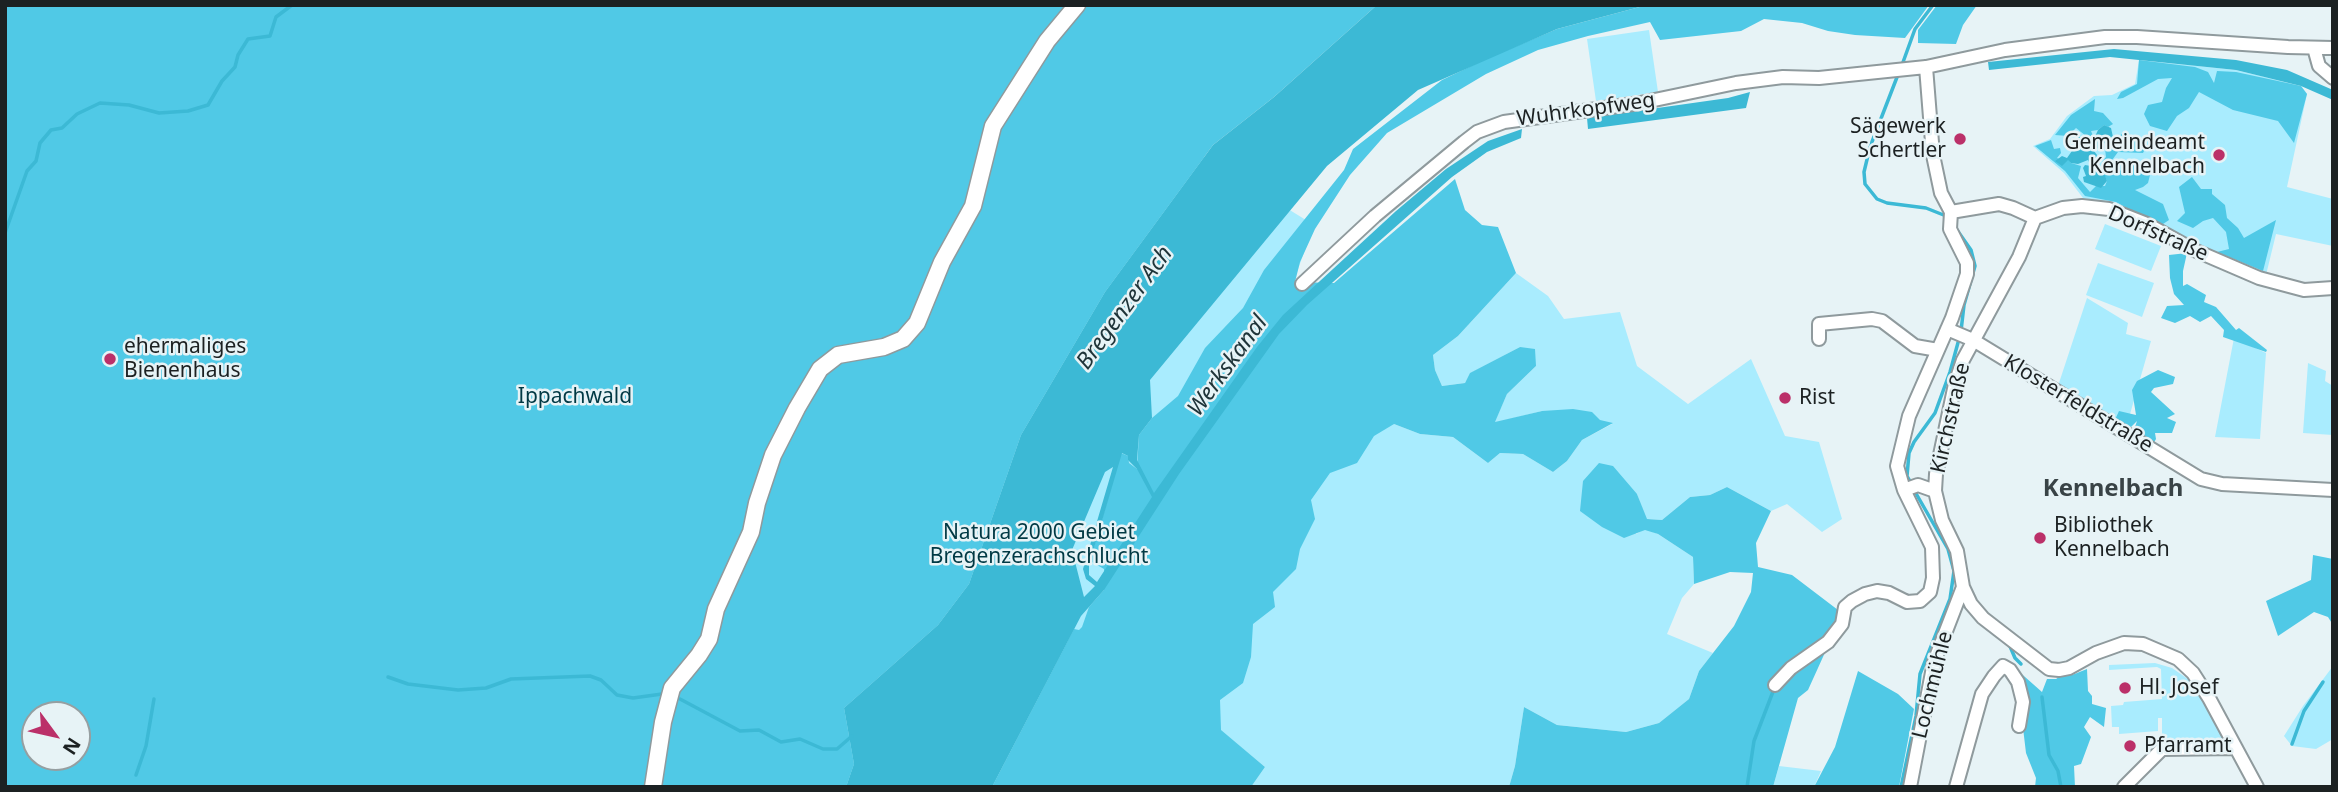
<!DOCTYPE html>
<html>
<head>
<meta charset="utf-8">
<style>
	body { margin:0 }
	#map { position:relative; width:2338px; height:792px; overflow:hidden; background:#e7f3f6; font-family:"Noto Sans",sans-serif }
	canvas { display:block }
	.frame { position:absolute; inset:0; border:7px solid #1c2122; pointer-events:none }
	.north { position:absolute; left:21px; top:701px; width:70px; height:70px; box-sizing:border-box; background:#e7f3f6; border:2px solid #969fa1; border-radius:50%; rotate:123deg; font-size:19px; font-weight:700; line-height:28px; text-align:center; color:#1c2122 }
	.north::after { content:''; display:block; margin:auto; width:24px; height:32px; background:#bb3069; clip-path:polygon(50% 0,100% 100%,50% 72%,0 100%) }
</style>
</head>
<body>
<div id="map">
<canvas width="2338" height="792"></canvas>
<div class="frame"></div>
<div class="north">N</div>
</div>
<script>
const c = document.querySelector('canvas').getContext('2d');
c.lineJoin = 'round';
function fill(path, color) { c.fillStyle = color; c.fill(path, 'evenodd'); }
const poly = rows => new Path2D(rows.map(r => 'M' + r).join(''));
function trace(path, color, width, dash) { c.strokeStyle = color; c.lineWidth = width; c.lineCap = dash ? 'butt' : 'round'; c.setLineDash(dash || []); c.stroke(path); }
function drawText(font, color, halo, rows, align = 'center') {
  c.font = font + ' "Noto Sans",sans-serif'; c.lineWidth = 5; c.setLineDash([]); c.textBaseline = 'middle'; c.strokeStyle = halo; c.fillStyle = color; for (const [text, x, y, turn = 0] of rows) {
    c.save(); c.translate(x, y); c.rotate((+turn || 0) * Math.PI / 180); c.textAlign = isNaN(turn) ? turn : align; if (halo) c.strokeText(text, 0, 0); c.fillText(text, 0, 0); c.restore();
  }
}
const green = poly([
	[1089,5,1380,5,1323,34,1199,154,1314,225,1293,283,1394,424,1420,434,1453,437,1488,463,1500,453,1523,454,1553,472,1567,461,1582,440,1612,424,1542,411,1494,423,1507,394,1536,366,1520,347,1471,373,1465,383,1442,386,1435,370,1433,355,1458,336,1516,273,1548,296,1564,319,1620,312,1637,366,1688,404,1751,359,1785,436,1819,442,1842,519,1822,532,1787,504,1771,511,1727,487,1710,495,1690,497,1662,520,1646,519,1637,494,1636,534,1645,529,1658,534,1693,557,1694,584,1682,598,1667,634,1713,653,1699,671,1689,699,1659,723,1626,732,1557,725,1524,707,1515,766,1509,787,1251,787,1265,767,1220,730,1220,711,1189,787,654,787],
	[1649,30,1658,92,1596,101,1587,39],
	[2139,60,2236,70,2301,86,2307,94,2287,187,2333,199,2333,246,2276,234,2266,275,2243,269,2115,204,2083,198,2064,173,2033,146,2050,139,2067,116,2094,96,2112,95,2135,84],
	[2105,224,2161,246,2151,271,2095,249],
	[2098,263,2154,283,2142,317,2086,295],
	[2087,298,2128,323,2126,334,2151,341,2126,428,2058,386],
	[2234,338,2266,353,2260,439,2215,437],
	[2308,363,2326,371,2325,381,2333,386,2333,435,2303,433],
	[2155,663,2172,668,2188,679,2191,678,2226,735,2223,744,2168,746,2162,741,2162,718,2158,718,2158,731,2119,734,2119,727,2112,727,2111,706,2123,705,2124,702,2162,699,2161,669,2157,667,2109,670,2109,665],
	[2333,666,2333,739,2316,749,2292,746,2284,736,2303,706],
	[1779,766,1821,771,1814,787,1773,787]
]);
const forest = poly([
	[5,5,1377,5,1274,97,1213,145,1105,292,1021,435,969,584,938,625,844,708,854,764,846,787,5,787],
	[35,715,77,715,77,757,35,757],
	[1647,5,1929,5,1905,38,1855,35,1828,31,1802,23,1764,19,1741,31,1660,40,1650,22,1588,36,1538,50,1486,74,1387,133,1350,175,1315,229,1300,262,1295,282,1334,283,1455,179,1465,210,1482,225,1498,227,1516,273,1458,336,1433,355,1435,370,1442,386,1465,383,1470,373,1520,347,1535,349,1536,366,1507,394,1495,422,1542,411,1573,409,1592,412,1600,420,1613,423,1582,440,1567,461,1553,472,1523,454,1500,453,1488,463,1453,437,1420,434,1394,424,1374,436,1357,463,1330,473,1311,500,1315,519,1300,549,1296,569,1273,592,1275,607,1253,624,1251,657,1243,683,1220,700,1221,730,1265,767,1251,787,992,787,1074,629,1079,630,1082,627,1089,607,1104,590,1104,569,1090,561,1121,453,1128,456,1129,463,1137,469,1139,435,1152,418,1178,396,1205,348,1243,308,1264,270,1344,170,1353,149,1442,80,1486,59,1557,29],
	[1937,5,1977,5,1963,25,1956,44,1918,43,1918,30],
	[2139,60,2195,67,2208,72,2214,83,2217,71,2236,72,2301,86,2307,94,2294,143,2278,121,2233,110,2199,92,2189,108,2177,116,2167,131,2150,126,2144,114,2148,105,2162,102,2166,88,2172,78,2158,79,2123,98,2117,99,2121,92,2137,84],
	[2095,99,2094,111,2103,113,2113,124,2108,127,2104,125,2098,130,2091,131,2093,136,2086,136,2076,128,2068,136,2055,135,2071,115],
	[2124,132,2146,147,2143,153,2118,152,2107,167,2114,170,2128,171,2134,164,2144,164,2146,171,2150,175,2148,183,2143,187,2135,190,2163,204,2169,220,2163,224,2156,224,2116,202,2085,196,2065,171,2035,146,2051,140,2054,149,2060,148,2061,153,2057,158,2065,161,2068,159,2071,163,2081,166,2078,178,2090,192,2096,186,2105,186,2107,181,2102,171,2102,162,2106,157,2105,149],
	[2192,177,2201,189,2212,189,2212,194,2225,205,2227,218,2238,228,2244,238,2276,220,2263,271,2217,252,2229,249,2226,232,2213,218,2203,221,2193,228,2177,221,2185,213,2179,187],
	[2187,253,2183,271,2183,286,2187,284,2206,295,2204,302,2216,307,2236,330,2239,328,2267,350,2266,352,2223,337,2224,330,2211,316,2200,322,2190,316,2175,323,2161,318,2167,306,2184,305,2174,294,2170,278,2169,255],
	[2158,370,2175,377,2173,384,2154,388,2151,392,2175,414,2167,418,2176,422,2172,433,2155,433,2156,439,2152,446,2133,433,2137,421,2130,428,2114,422,2119,411,2136,415,2132,390,2137,381],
	[1599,463,1613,466,1637,494,1647,519,1662,520,1690,497,1710,495,1727,487,1771,511,1756,543,1758,567,1792,575,1838,610,1837,626,1808,690,1798,698,1773,787,1509,787,1515,766,1524,707,1557,725,1626,732,1659,723,1689,699,1699,671,1734,626,1751,592,1753,573,1730,572,1694,584,1693,557,1658,534,1645,530,1624,538,1602,527,1580,511,1583,481],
	[2313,555,2333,559,2333,625,2328,617,2314,612,2278,636,2266,601,2311,580],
	[2016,669,2042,692,2047,679,2056,679,2066,672,2072,675,2087,669,2088,691,2092,696,2092,704,2106,708,2104,727,2090,717,2084,727,2091,737,2081,764,2074,766,2075,787,2035,787,2036,778,2026,753],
	[1858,671,1898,694,1914,709,1899,787,1814,787,1835,747]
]);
const water = poly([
	[1377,5,1647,5,1557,29,1418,90,1327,166,1150,380,1152,418,1139,435,1137,460,1154,493,1257,347,1283,315,1396,211,1446,169,1488,141,1522,129,1521,138,1487,152,1452,177,1307,305,1279,334,1179,474,1104,590,1081,616,992,787,846,787,854,764,844,708,938,625,969,584,1021,435,1105,292,1213,145,1274,97],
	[1122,453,1128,456,1128,460,1137,469,1152,497,1097,582,1089,575,1089,565],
	[1113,467,1083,569,1086,579,1095,586,1084,597,1072,550,1105,472],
	[2114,49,2236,60,2287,70,2333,90,2333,100,2301,86,2236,70,2110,57,1989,70,1988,62],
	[1750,92,1746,108,1588,129,1587,118,1728,98],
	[2104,125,2111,128,2113,137,2094,151,2097,155,2094,162,2104,173,2107,181,2101,188,2084,182,2083,177,2086,176,2083,168,2085,165,2091,166,2088,160,2078,164,2071,163,2068,160,2062,166,2055,161,2062,156,2067,158,2074,148,2075,138,2077,136,2082,138,2082,143,2086,140,2093,141,2098,130]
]);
const stream = poly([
	[1902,65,1915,29,1933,5],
	[1899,72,1870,147,1864,172,1865,184,1877,199,1887,203,1926,208,1946,216],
	[1957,230,1971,250,1975,266,1964,305,1961,331],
	[5,233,27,171,36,161,40,143,51,130,62,128,77,114,100,103,129,105,159,113,188,111,208,105,222,81,235,67,238,55,248,39,270,36,276,17,292,5],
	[1911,483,1907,476,1909,453,1914,442,1935,413,1950,372,1959,339],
	[2009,644,2015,658,2021,664],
	[388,677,408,684,458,690,486,688,511,679,590,676,601,680,617,695,633,698,662,694],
	[2042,697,2049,755,2058,771,2061,787],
	[680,699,740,731,759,730,781,742,800,739,823,749,837,749,852,736],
	[2292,744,2304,711,2323,682],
	[136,775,146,746,154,699],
	[1747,787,1754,741,1774,689],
	[1901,787,1916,716,1920,674,1950,599,1954,571,1948,549,1914,490]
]);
const minor = poly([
	[2314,48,2319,66,2333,78],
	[1926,67,1933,155,1941,193,1951,212,1950,229,1967,263,1967,274,1952,318,1909,416,1897,466,1904,490,1918,485,1935,491],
	[1951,212,1999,204,2013,208,2035,218],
	[1302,284,1375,216,1464,142,1477,132,1504,122,1640,103,1736,83,1783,77,1819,78,1926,67,2005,50,2105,37,2137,37,2288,47,2333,48],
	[1947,329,1973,340,2201,479,2222,484,2333,490],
	[1819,339,1819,324,1872,319,1882,321,1915,346,1938,350],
	[1775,685,1791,668,1828,642,1842,624,1845,607,1852,601,1865,594,1877,591,1889,593,1907,602,1920,601,1930,592,1933,578,1932,547,1904,490],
	[1910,787,1934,662,1963,587],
	[1956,787,1982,694,1994,676,2003,666,2010,670,2018,682,2023,702,2019,726],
	[2124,787,2162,749,2236,748],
	[2257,787,2209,698,2193,673,2178,659,2143,644,2124,643,2096,653,2069,668,2059,670,2049,669,1983,618,1971,604,1963,587,1957,551,1942,520,1935,491,1936,474,1955,384,1963,360,2019,257,2035,218,2063,208,2082,206,2109,209,2147,224,2194,250,2259,278,2304,290,2333,288]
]);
const tertiary = poly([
	[653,787,663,722,672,688,699,655,709,639,716,609,751,532,757,503,773,455,797,408,820,369,838,355,884,347,903,339,917,323,942,262,973,206,993,126,1047,41,1077,5]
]);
const markers = [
	[1960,139,7,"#bb3069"],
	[2219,155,7,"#bb3069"],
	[110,359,7,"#bb3069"],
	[1785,398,7,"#bb3069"],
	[2040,538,7,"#bb3069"],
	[2125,688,7,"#bb3069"],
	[2130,746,7,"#bb3069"]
];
const streetNames = [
	["Wuhrkopfweg",1586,110,-8],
	["Dorfstraße",2158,234,24],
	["Klosterfeldstraße",2078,404,31],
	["Kirchstraße",1951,418,-77],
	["Lochmühle",1933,685,-76]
];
const poiNames = [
	["Sägewerk",1946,127,"right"],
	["Schertler",1946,151,"right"],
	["Gemeindeamt",2205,143,"right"],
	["Kennelbach",2205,167,"right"],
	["ehermaliges",124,347],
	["Bienenhaus",124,371],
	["Rist",1799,398],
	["Bibliothek",2054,526],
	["Kennelbach",2054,550],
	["Hl. Josef",2139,688],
	["Pfarramt",2144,746]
];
const parkNames = [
	["Ippachwald",575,397],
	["Natura 2000 Gebiet",1039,533],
	["Bregenzerachschlucht",1039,557]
];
const waterNames = [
	["Bregenzer Ach",1125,308,-54],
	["Werkskanal",1228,366,-54]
];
const quarterNames = [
	["Kennelbach",2113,489]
];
fill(green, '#a9ecfe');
fill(forest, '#50c9e6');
fill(water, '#3cb9d5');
trace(stream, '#3cb9d5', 3.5);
trace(minor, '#8f9a9d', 16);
trace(tertiary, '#8f9a9d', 19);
trace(minor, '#fff', 12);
trace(tertiary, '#fff', 16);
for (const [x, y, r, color] of markers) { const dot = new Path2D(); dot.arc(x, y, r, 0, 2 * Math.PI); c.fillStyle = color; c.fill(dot); trace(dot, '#e7f3f6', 2.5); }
drawText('21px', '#1c2122', '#e7f3f6', streetNames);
drawText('21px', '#1c2122', '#e7f3f6', poiNames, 'left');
drawText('21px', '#003944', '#e7f3f6', parkNames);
drawText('italic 23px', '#1f3439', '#e7f3f6', waterNames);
drawText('bold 24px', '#394346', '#e7f3f6', quarterNames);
</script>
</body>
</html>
